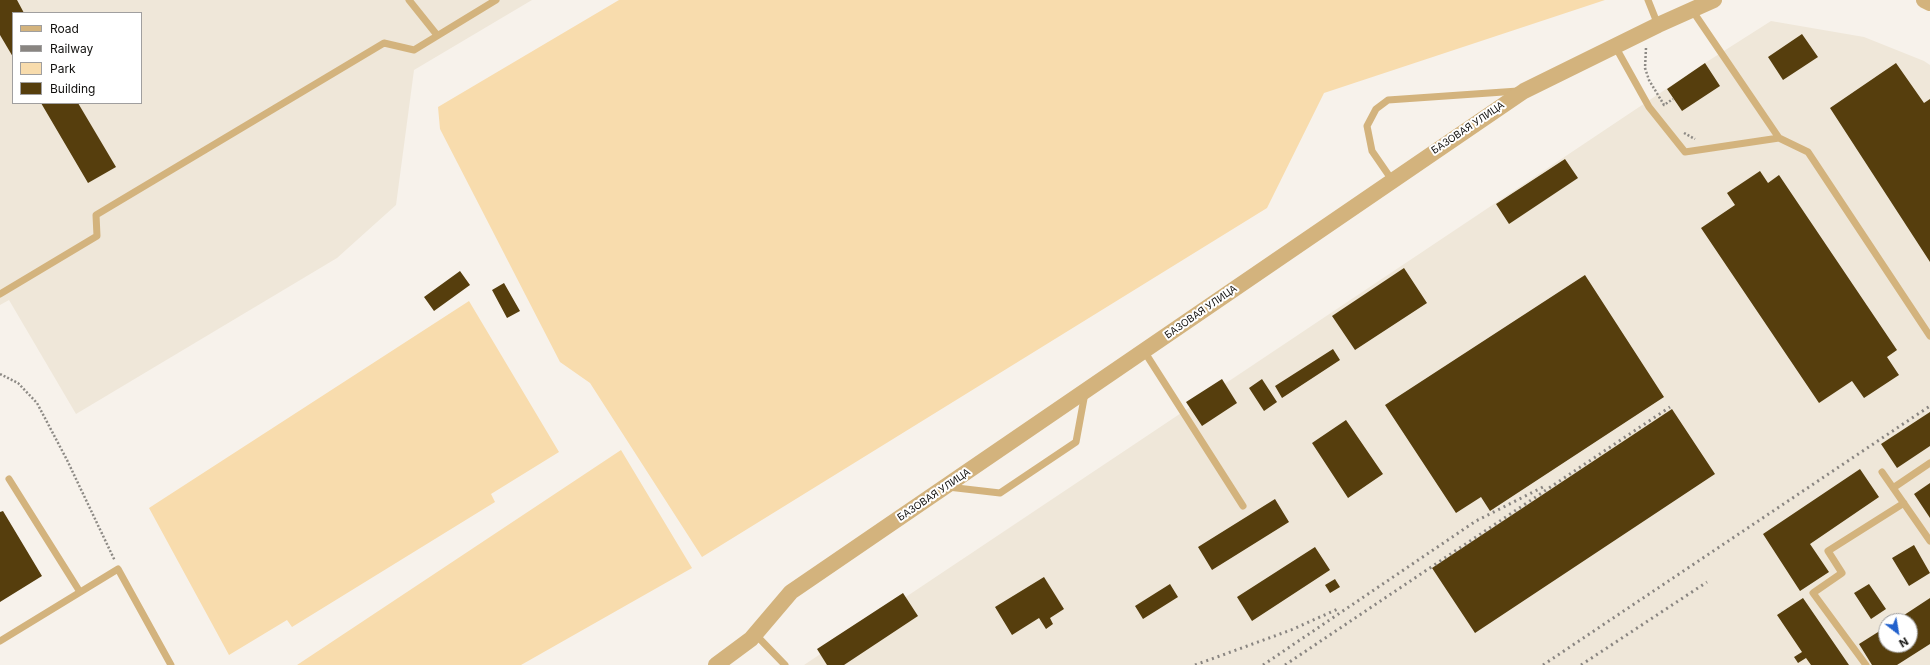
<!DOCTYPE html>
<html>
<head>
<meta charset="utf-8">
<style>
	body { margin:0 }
	#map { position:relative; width:1930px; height:665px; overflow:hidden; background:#f7f2eb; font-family:Inter,sans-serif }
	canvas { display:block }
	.legend { position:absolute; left:12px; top:12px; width:130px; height:92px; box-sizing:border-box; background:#fff; border:1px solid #a09f9f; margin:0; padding:5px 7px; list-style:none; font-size:12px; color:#11100e }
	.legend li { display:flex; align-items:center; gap:8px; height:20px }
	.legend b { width:20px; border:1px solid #a09f9f }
	.north { position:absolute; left:1878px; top:613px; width:40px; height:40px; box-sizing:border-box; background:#fff; border:1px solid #a09f9f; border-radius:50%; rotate:149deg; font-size:11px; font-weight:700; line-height:16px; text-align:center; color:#11100e }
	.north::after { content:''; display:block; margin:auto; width:14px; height:18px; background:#2261cd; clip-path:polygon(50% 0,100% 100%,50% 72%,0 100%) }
</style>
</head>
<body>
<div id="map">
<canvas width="1930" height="665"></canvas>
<ul class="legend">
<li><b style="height:5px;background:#d3b37d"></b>Road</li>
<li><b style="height:5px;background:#898581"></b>Railway</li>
<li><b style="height:11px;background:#f8dcad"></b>Park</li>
<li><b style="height:11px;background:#563e0d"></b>Building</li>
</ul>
<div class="north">N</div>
</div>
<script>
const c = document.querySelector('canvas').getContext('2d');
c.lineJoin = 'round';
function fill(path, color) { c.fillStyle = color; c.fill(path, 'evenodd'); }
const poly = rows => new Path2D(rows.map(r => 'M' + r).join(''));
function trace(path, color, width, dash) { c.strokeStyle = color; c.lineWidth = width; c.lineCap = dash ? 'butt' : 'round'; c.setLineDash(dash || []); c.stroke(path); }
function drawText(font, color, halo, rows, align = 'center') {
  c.font = font + ' Inter,sans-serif'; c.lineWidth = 4; c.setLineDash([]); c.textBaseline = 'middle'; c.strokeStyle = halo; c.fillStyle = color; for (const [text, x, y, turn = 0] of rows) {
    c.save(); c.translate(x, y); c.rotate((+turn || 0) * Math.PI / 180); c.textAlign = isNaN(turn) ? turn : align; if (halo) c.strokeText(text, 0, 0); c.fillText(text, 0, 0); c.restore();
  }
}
const built = poly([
	[0,0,532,0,414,70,396,205,337,258,76,414,9,300,0,305],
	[13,13,141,13,141,103,13,103],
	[1771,21,1864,37,1924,61,1930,65,1930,665,804,665,1705,63],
	[1886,621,1910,621,1910,645,1886,645]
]);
const green = poly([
	[619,0,1605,0,1324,93,1267,208,702,557,590,383,560,362,440,129,438,107],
	[469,301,559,452,491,494,495,502,292,627,287,620,229,655,149,508],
	[621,450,692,568,521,665,297,665]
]);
const building = poly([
	[0,0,17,0,24,13,13,13,13,57,0,35],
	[1802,34,1818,57,1783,80,1768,57],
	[1705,63,1720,86,1682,111,1667,89],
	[1896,63,1924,103,1930,99,1930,262,1830,108],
	[41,103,78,103,116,167,88,183],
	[1565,159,1578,178,1509,224,1496,204],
	[1760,171,1768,183,1779,175,1897,350,1887,357,1899,375,1864,398,1852,381,1819,403,1701,228,1735,205,1727,193],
	[1404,268,1427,303,1355,350,1332,316],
	[460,271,470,285,434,311,424,297],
	[1585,275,1664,397,1490,511,1481,497,1456,513,1385,405],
	[504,283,520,311,507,318,492,290],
	[1333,349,1340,360,1282,398,1275,386],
	[1222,379,1237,403,1202,426,1186,402],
	[1262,379,1277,402,1264,411,1249,388],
	[1672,409,1715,474,1475,633,1432,568],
	[1930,412,1930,446,1897,468,1881,444],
	[1346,420,1383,474,1348,498,1312,443],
	[1860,469,1879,497,1810,544,1829,572,1800,591,1763,534],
	[1930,483,1930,518,1914,494],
	[1275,499,1289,522,1212,570,1198,547],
	[3,511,42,576,0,602,0,512],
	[1914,545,1930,573,1909,586,1892,558],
	[1315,547,1330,570,1252,621,1237,597],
	[1044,577,1064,609,1050,618,1053,624,1046,629,1039,618,1012,635,995,607],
	[1335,579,1340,587,1330,593,1325,585],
	[1170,584,1178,597,1143,619,1135,606],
	[1869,584,1886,609,1871,619,1854,593],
	[903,593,918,616,844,665,827,665,817,649],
	[1803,598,1849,665,1811,665,1806,658,1798,663,1794,657,1802,652,1777,615],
	[1930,598,1930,644,1897,665,1872,665,1859,644,1886,627,1886,645,1910,645,1910,621,1895,621]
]);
const path = poly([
	[1646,48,1645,68,1649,80,1664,105,1673,99],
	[1684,133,1695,139],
	[0,374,18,383,37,403,67,460,115,561]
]);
const service = poly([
	[409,0,437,35],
	[1648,0,1658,25],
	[1692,10,1779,138],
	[1615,46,1649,107,1685,152,1779,138,1808,152,1930,336],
	[1392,180,1372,151,1367,126,1376,109,1388,100,1518,91],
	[0,294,97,236,96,215,384,43,414,50,496,0],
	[1144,351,1243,506],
	[1882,472,1930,541],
	[9,479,80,592],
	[948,487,1000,493,1076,442,1085,393],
	[1893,488,1930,463],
	[755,634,785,665],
	[0,641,118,569,171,665],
	[1866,665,1813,593,1842,573,1828,551,1904,503]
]);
const tertiary = poly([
	[1924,0,1930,3],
	[716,665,751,639,791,592,1524,91,1658,25,1714,0]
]);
const rail = poly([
	[1195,665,1291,630,1340,608],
	[1263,665,1476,521,1543,487],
	[1285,665,1670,407],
	[1543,665,1930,406],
	[1581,665,1707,582]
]);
const streetNames = [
	["БАЗОВАЯ УЛИЦА",1468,128,-34],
	["БАЗОВАЯ УЛИЦА",1201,312,-35],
	["БАЗОВАЯ УЛИЦА",934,495,-34]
];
fill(built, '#efe7d9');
fill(green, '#f8dcad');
fill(building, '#563e0d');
trace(path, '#8d8a85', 2.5, [2, 2]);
trace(service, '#d3b37d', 7);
trace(tertiary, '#d3b37d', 16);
trace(rail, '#898581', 3, [2, 4]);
drawText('10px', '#11100e', '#fff', streetNames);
</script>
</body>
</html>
